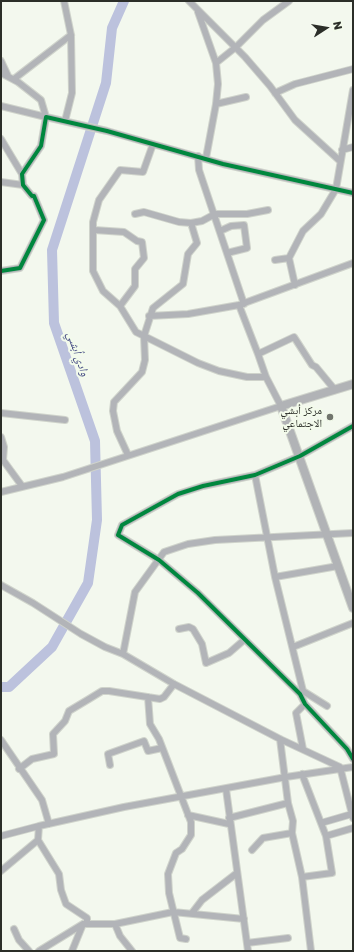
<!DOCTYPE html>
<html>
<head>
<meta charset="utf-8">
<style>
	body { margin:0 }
	#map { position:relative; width:354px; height:952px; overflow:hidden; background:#f3f8ee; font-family:"Golos Text",sans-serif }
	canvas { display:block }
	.frame { position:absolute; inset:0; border:2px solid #2b2e28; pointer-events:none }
	.north { position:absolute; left:306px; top:8px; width:40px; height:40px; -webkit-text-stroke:3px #f3fbeb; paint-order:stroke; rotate:78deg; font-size:11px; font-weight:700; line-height:16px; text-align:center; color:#2b2e28 }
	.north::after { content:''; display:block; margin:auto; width:14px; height:18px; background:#2b2e28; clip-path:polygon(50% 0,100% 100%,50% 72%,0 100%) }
</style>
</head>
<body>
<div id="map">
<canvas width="354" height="952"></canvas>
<div class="frame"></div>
<div class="north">N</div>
</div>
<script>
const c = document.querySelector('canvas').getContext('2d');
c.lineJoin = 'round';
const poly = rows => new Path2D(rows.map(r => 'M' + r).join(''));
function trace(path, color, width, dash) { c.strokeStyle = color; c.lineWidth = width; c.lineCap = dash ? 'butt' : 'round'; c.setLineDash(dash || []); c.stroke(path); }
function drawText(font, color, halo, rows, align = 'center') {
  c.font = font + ' "Golos Text","Noto Naskh Arabic",sans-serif'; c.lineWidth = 4; c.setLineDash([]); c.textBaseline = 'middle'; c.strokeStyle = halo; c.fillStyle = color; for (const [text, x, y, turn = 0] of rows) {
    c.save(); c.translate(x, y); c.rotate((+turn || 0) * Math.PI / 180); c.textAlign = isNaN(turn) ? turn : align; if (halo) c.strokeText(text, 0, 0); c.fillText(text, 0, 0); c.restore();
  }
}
const river = poly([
	[1,687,9,687,52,647,88,583,97,520,95,441,54,323,52,250,106,83,112,28,124,1]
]);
const street = poly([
	[64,1,71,35,72,93,65,121],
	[189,1,245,57,270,86,295,120,340,161],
	[198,12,216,63],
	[1,61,8,76],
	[1,73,18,82,41,100,46,117],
	[14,79,71,35],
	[275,93,295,84,353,69],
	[216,104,246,97],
	[1,106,46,117],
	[1,139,22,174],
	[153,144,143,172,120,170,99,200,93,222,93,271,103,291,120,306,136,332,198,363,219,371,247,377,266,377],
	[342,150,353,147],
	[198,156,199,170,244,304],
	[206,158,216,104,218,84,216,63,236,47,263,20,289,1],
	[1,182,23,185],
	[135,214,144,212,179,222,191,223,202,221,215,214,247,214,268,210],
	[94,230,124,232,137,241,142,242,144,258,135,269,135,286,120,306],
	[220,231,231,226,244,225,247,248,227,253],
	[275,260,289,258],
	[1,271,20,268,44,220,34,196,32,196,23,185,22,174,41,146,46,117,107,131,223,164,353,193],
	[295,285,289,258,303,231,321,214,336,189,353,90],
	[149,316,188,314,239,305,353,263],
	[258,354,294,337,312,365,316,367,335,390],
	[1,413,65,420],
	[353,426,300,456,255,475,203,486,178,494,122,525,118,535,159,560,198,593,300,694,305,704,347,749,353,759],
	[1,437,4,447,3,460,22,486],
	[128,455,117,431,113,411,114,402,142,372,145,360,144,336,153,308,183,284,188,254,197,243,191,223],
	[255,475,275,577,303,691,300,694],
	[1,492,63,477,281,406,266,377,258,354,239,305],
	[275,577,338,566],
	[1,585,33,603,81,634,105,647,123,654,174,684,280,739,340,767,353,818],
	[179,629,189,627,193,629,202,644,206,663,229,653,244,640],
	[293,647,353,623],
	[123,654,135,592,164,552,188,544,215,540,353,533],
	[303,691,327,706],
	[148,697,150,724,159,739,191,822,191,835,182,849,176,853,168,874,169,893,180,938,186,939],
	[280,739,288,803,293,821,292,833,302,877,311,951],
	[1,740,42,800,49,824],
	[303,749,296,713,305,704],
	[110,765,108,754,144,741,148,751,162,748],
	[19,769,32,759,54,754,53,734,65,721,69,711,89,699,102,691,109,691,160,699,164,697,174,684],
	[302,774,326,836,332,873,302,877],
	[226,789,248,951],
	[188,815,229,824],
	[229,818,288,803],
	[321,823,352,814],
	[39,826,38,840,59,874,61,890,66,904,87,918,87,924],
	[1,836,39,826,124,807,286,777,353,767],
	[326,836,353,828],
	[252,850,263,838,292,833],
	[1,871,38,840],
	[192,913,202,900,237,873],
	[115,924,120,936,132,951],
	[14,929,19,940,29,951],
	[247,943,288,938],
	[39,951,83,924,115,924,173,912,244,919],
	[72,951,83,924]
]);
const secondary = poly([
	[353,384,281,406,353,608]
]);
const cycleway = poly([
	[1,271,20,268,44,220,34,196,32,196,23,185,22,174,41,146,46,117,107,131,223,164,353,193],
	[353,426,300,456,255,475,203,486,178,494,122,525,118,535,159,560,198,593,300,694,305,704,347,749,353,759]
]);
const markers = [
	[330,417,4,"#71756d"]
];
const poiNames = [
	["مركز أبشي",322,411],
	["الاجتماعي",322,424]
];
const waterNames = [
	["وادي أبشي",78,354,71]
];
trace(river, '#bcc2dd', 10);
trace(street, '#cfd3cb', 8);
trace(secondary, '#cfd3cb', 10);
trace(street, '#b2b4b8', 6);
trace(secondary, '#b1b3b6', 8);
trace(cycleway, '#00873e', 4);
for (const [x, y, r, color] of markers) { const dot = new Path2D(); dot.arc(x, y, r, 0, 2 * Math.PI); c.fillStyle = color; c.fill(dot); trace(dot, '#f3fbeb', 1.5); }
drawText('11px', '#2b2e28', '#f3fbeb', poiNames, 'right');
drawText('italic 12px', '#484e86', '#f3fbeb', waterNames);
</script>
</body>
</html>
